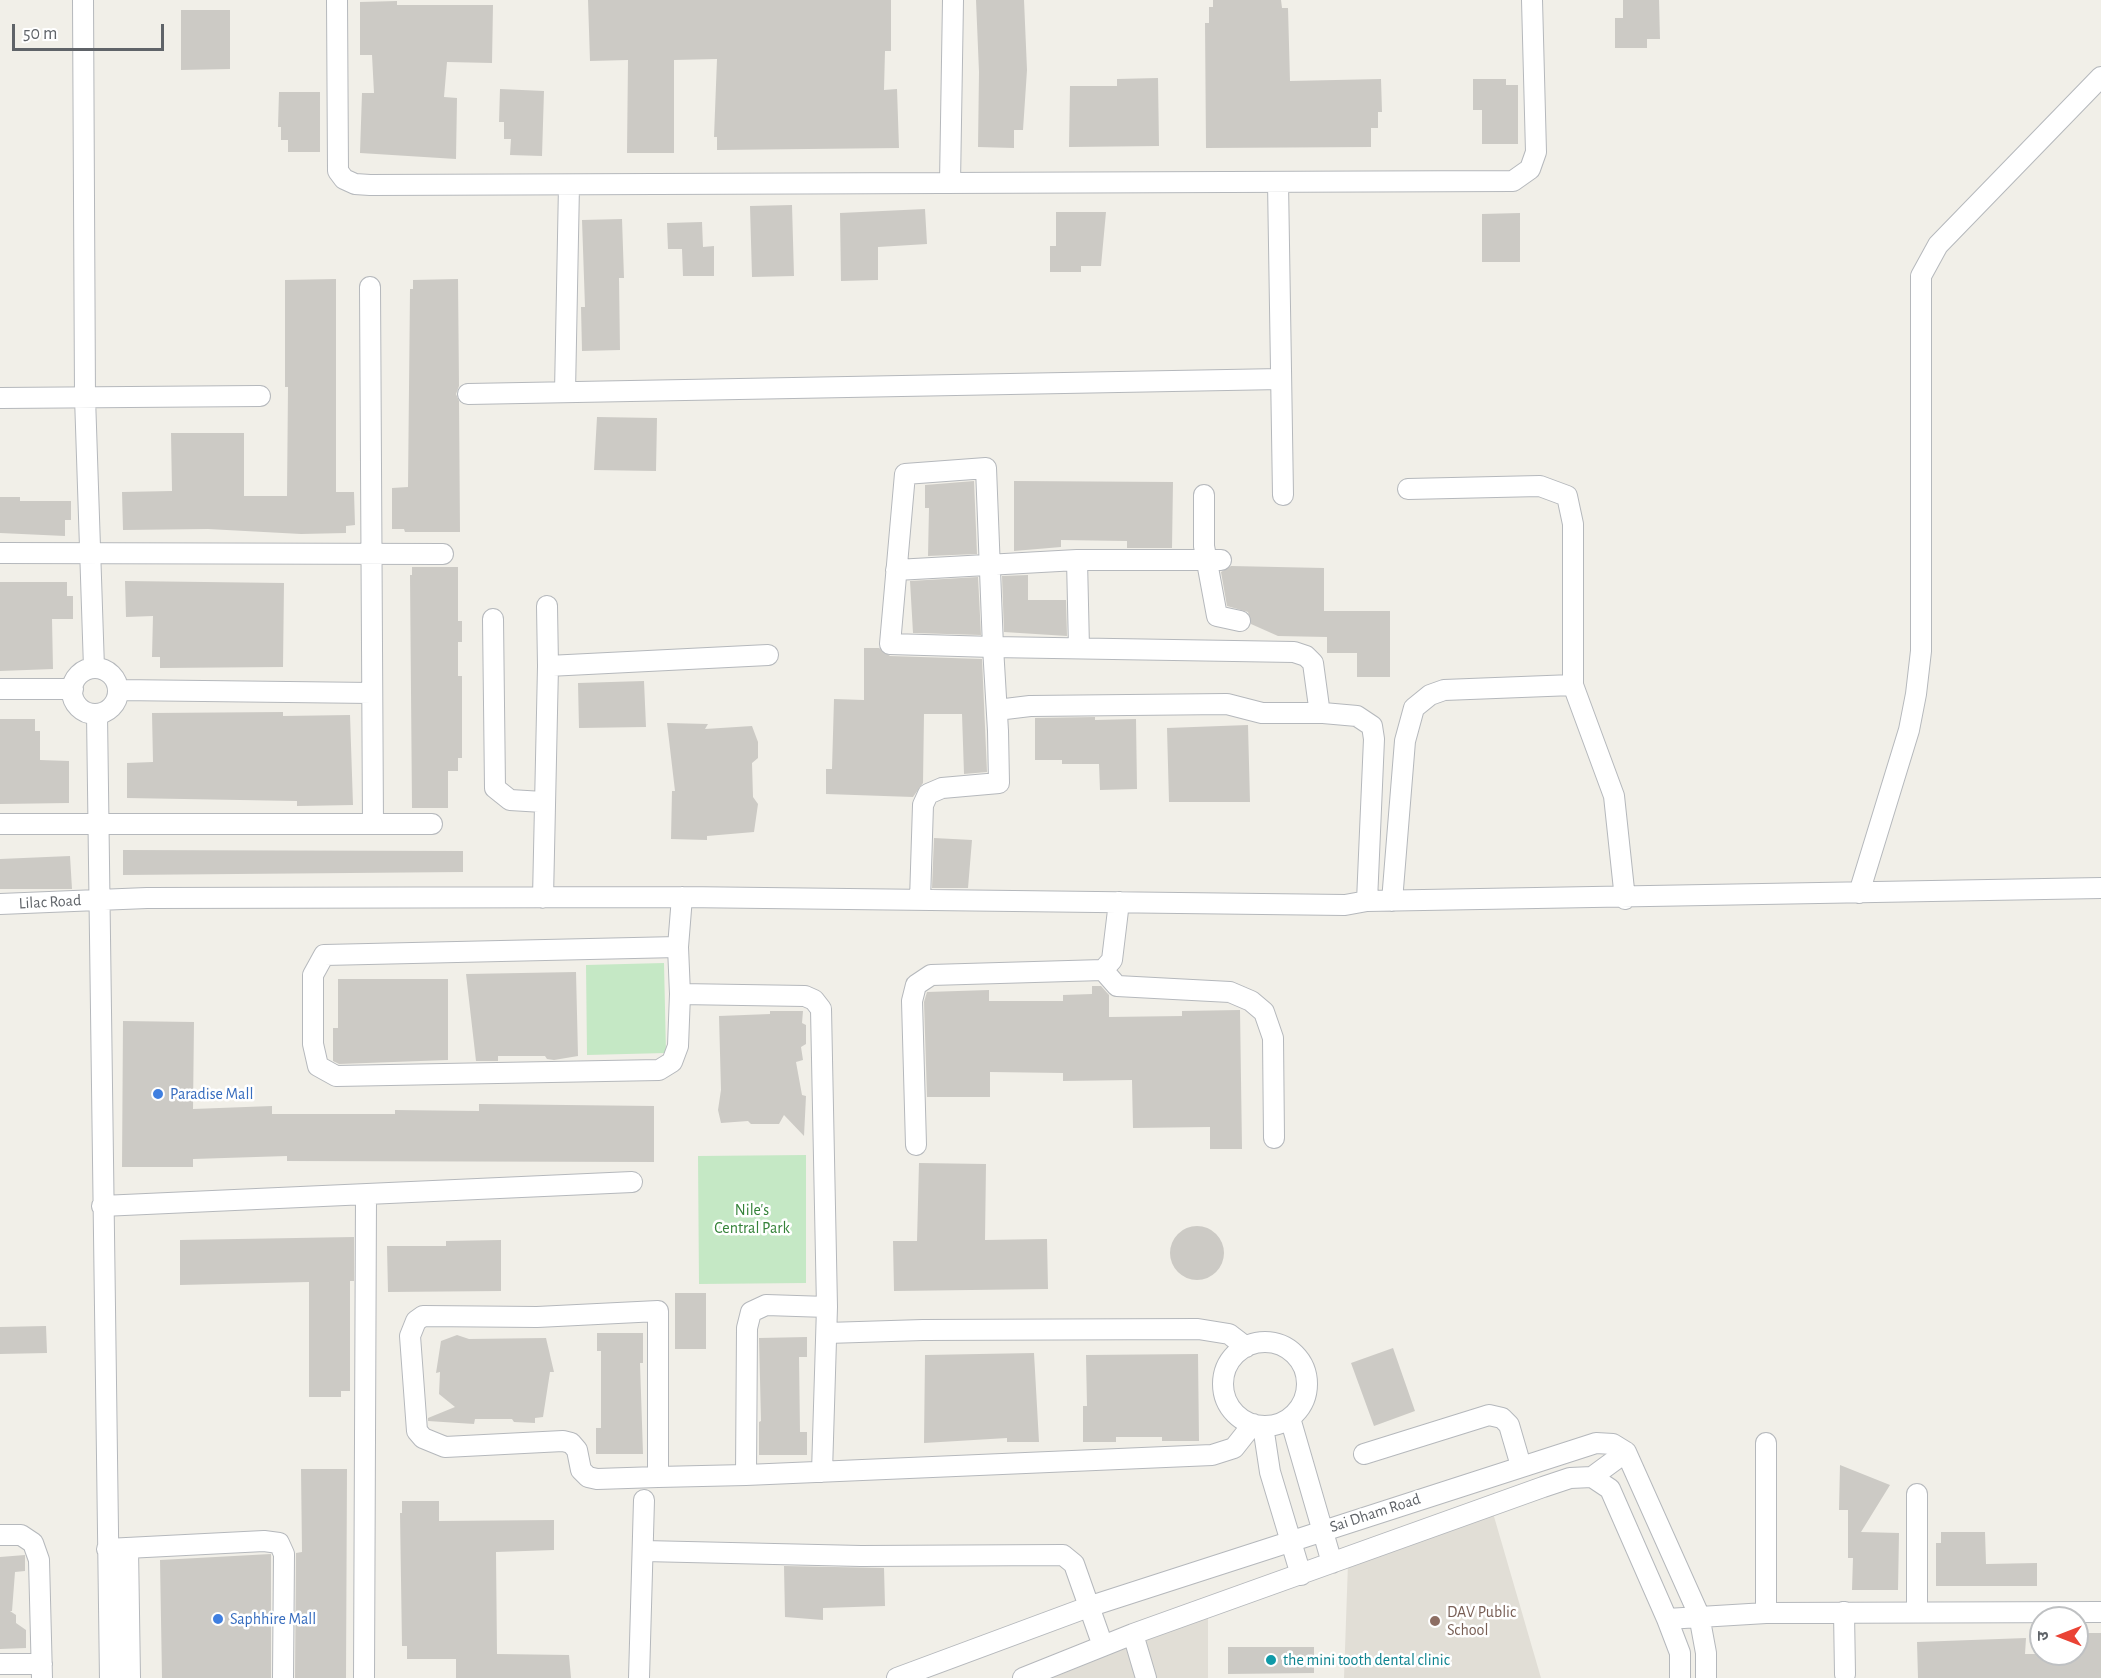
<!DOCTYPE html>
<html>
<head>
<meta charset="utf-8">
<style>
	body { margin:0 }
	#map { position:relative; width:2101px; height:1678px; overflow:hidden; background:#f1efe8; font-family:"Alegreya Sans","Noto Sans Devanagari",sans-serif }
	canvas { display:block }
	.north { position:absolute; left:2029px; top:1606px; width:60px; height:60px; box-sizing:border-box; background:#fff; border:2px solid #bfc1c3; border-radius:50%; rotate:270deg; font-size:16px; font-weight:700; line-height:24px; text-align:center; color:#5f6368 }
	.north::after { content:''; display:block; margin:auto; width:21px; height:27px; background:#ea4335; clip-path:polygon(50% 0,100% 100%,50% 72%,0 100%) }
	.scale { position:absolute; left:12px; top:24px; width:152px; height:27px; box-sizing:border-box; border:3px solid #5f6368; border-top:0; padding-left:8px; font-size:18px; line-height:21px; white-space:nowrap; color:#5f6368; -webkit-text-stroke:4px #fff; paint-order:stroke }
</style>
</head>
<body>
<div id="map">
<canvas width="2101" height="1678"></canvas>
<div class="north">उ</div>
<div class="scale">50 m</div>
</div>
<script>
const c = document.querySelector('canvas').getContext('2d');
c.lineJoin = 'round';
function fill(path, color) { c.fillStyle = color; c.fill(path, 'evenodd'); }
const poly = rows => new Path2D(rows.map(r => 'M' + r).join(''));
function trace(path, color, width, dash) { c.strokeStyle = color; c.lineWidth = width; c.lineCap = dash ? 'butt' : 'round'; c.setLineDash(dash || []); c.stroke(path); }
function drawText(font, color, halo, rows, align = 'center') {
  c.font = font + ' "Alegreya Sans",sans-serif'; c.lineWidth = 5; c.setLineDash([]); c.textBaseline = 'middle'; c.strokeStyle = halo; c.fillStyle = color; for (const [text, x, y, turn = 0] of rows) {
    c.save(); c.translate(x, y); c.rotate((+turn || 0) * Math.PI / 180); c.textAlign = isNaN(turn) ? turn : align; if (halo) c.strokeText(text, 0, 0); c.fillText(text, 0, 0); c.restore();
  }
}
const education = poly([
	[1493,1513,1541,1678,1344,1678,1348,1563],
	[1208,1612,1208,1678,1041,1678]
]);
const green = poly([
	[664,963,666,1053,587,1055,586,965],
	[806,1155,806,1283,699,1284,698,1156]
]);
const building = poly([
	[588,0,891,0,891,51,885,51,884,90,897,89,899,148,717,150,717,137,714,137,717,59,674,60,674,153,627,153,628,60,590,61],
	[976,0,1024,0,1027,70,1023,130,1014,130,1014,148,978,147,979,72],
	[1213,0,1281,0,1282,8,1288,8,1290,81,1381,79,1382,112,1378,112,1378,128,1371,128,1371,147,1206,148,1205,23,1209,23,1209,7,1213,7],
	[1623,0,1659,0,1660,39,1647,39,1647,48,1615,48,1615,18,1623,18],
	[397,1,397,5,493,5,492,63,447,62,444,97,457,98,456,159,360,153,362,93,374,93,372,55,360,55,360,2],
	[181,10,230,10,230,69,181,70],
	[1158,78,1159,146,1069,147,1070,86,1117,86,1117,79],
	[1473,79,1506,79,1506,85,1518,85,1518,144,1482,144,1482,110,1473,110],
	[500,89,544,91,542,156,510,155,511,139,504,139,504,122,499,122],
	[279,92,320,92,320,152,288,152,288,140,281,140,281,127,278,127],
	[792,205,794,276,752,277,750,206],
	[925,209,927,244,878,247,878,280,841,281,840,213],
	[1056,212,1106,212,1101,266,1081,266,1081,272,1050,272,1050,246,1056,246],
	[1520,213,1520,262,1482,262,1482,214],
	[622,219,624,278,619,278,620,350,582,351,581,307,585,307,582,220],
	[702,222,703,247,714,246,714,276,683,276,682,249,668,249,667,223],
	[336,279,336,492,354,492,355,525,346,526,346,533,301,534,208,529,123,530,122,492,172,491,171,433,244,433,244,496,287,496,288,387,285,387,285,280],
	[458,279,459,386,456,394,459,401,460,532,405,532,404,529,392,529,392,488,408,487,410,289,413,289,413,280],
	[597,417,657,418,656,471,594,470],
	[974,481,977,554,928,556,929,508,925,508,925,485],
	[1014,481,1173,482,1172,548,1127,548,1127,541,1061,540,1061,547,1014,551],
	[0,497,20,497,20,501,71,501,71,520,65,520,65,536,0,533],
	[1231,566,1324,568,1324,611,1390,611,1390,677,1357,677,1357,653,1327,653,1327,637,1278,636,1251,624,1248,612,1227,606,1221,572],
	[412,567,458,567,458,621,462,621,462,642,458,642,458,676,462,676,462,758,458,758,458,771,448,771,448,808,412,808,410,575,412,575],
	[1028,575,1028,600,1066,600,1067,636,1004,632,1002,576],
	[978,577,981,635,913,633,910,581],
	[125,581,284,583,283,667,160,668,160,657,152,657,153,616,126,617],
	[0,582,67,582,67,596,73,596,73,619,52,619,53,669,0,671],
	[864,648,879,648,890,656,982,659,987,772,964,774,962,714,924,714,923,783,913,797,826,794,826,769,832,769,834,699,864,700],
	[644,681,646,727,579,728,578,683],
	[283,712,283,716,350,715,353,805,297,806,297,801,127,798,127,763,153,762,152,713],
	[1095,717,1095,720,1136,719,1137,789,1100,790,1099,764,1062,764,1062,760,1035,760,1035,718],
	[0,719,35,719,35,731,40,731,40,760,69,761,69,803,0,804],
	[667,723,708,724,705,729,752,726,758,742,758,758,752,763,753,797,758,804,754,832,707,836,707,840,671,839,672,791,675,791],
	[1248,725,1250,802,1169,802,1167,728],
	[934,838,972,840,968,888,932,888],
	[123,850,463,851,463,872,123,875],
	[70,856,72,889,0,889,0,859],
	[576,972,578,1056,554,1060,547,1059,545,1056,498,1056,498,1061,476,1061,466,974],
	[338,979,448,979,448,1060,339,1064,333,1061,333,1028,338,1028],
	[1092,986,1101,986,1109,995,1109,1017,1182,1016,1182,1011,1240,1010,1242,1149,1210,1149,1210,1127,1133,1128,1132,1080,1063,1081,1063,1073,990,1072,990,1097,927,1097,924,1002,927,992,989,990,989,1001,1063,1001,1063,995,1092,994],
	[770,1011,803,1011,802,1023,806,1025,806,1044,801,1047,803,1060,796,1062,802,1095,806,1096,804,1136,784,1115,779,1124,751,1124,748,1121,721,1123,718,1110,721,1090,719,1016,770,1014],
	[123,1021,194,1022,193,1109,272,1106,272,1114,395,1114,395,1110,479,1111,479,1104,654,1106,654,1162,287,1161,287,1156,193,1159,193,1167,122,1167],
	[919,1163,986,1164,985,1240,1047,1239,1048,1289,894,1291,893,1241,917,1241],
	'1170 1253a27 27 0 1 1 54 0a27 27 0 1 1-54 0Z',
	[354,1237,354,1281,350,1281,350,1391,341,1391,341,1397,309,1397,309,1282,180,1285,180,1240],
	[501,1240,501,1291,388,1292,387,1246,446,1246,446,1241],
	[675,1293,706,1293,706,1349,675,1349],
	[46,1326,47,1353,0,1354,0,1327],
	[597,1333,643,1333,643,1363,640,1363,643,1454,596,1454,596,1428,601,1428,601,1351,597,1351],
	[457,1335,469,1339,546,1338,554,1372,550,1372,543,1417,535,1418,535,1423,514,1422,512,1419,475,1419,474,1424,428,1421,428,1418,455,1407,439,1394,440,1372,436,1373,441,1341],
	[807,1337,807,1357,799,1357,800,1432,807,1432,807,1455,759,1455,759,1422,761,1421,759,1338],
	[1393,1348,1415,1411,1374,1426,1351,1363],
	[1034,1353,1039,1442,1007,1442,1007,1438,924,1443,925,1355],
	[1198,1354,1199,1441,1162,1441,1162,1437,1116,1437,1116,1442,1083,1442,1083,1406,1087,1406,1086,1355],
	[1840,1465,1890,1485,1861,1532,1899,1533,1898,1590,1852,1590,1853,1558,1848,1558,1848,1510,1839,1510],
	[301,1469,347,1469,346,1678,295,1678,296,1553,302,1552],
	[402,1501,439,1501,439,1521,554,1520,554,1550,496,1552,497,1654,569,1655,571,1678,456,1678,456,1659,407,1659,407,1646,402,1646,400,1513,402,1513],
	[1941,1532,1985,1532,1986,1564,2037,1563,2037,1586,1936,1586,1936,1543,1941,1543],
	[271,1554,271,1678,162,1678,160,1560],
	[25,1555,25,1571,15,1572,12,1611,10,1611,16,1615,16,1623,26,1630,26,1648,0,1649,0,1557],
	[784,1566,884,1568,885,1606,823,1608,823,1620,785,1617],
	[2081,1633,2101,1633,2101,1678,1918,1678,1917,1642,2026,1638,2025,1654,2077,1654,2077,1635],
	[1228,1647,1314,1647,1314,1673,1228,1674]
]);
const minor = poly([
	[83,0,85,397,94,668],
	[337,0,338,171,344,179,355,184,370,185,1513,181,1530,169,1536,152,1532,0],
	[1278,182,1283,495],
	[950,183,953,0],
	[370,287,373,824],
	[565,392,569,185],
	[468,394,1281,379],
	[0,398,260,396],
	[1204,495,1204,546,1217,616,1240,621],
	[0,553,443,554],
	[1077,560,1079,648],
	[896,570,1077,560,1221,560],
	[493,619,495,788,510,800,543,802],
	[548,666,768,655],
	'72 691a23 23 0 1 1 46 0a23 23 0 1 1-46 0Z',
	[1573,685,1614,796,1625,899],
	[0,689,73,689],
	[119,690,372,693],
	[997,710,1030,706,1227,704,1262,713,1323,713],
	[97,714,110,1678],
	[0,824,432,824],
	[1859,893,1909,730,1916,694,1921,651,1921,276,1938,245,2101,77],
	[543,898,548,666,547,606],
	[920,900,923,805,928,794,942,788,999,783,998,731,993,647,986,468,905,474,890,644,993,647,1294,652,1306,656,1313,663,1319,707,1323,713,1357,716,1372,726,1374,739,1367,901],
	[1392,901,1405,741,1414,708,1430,695,1444,690,1573,685,1573,524,1567,496,1540,486,1408,489],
	[0,904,147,898,682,897,1345,905,1367,901,2101,888],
	[678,947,324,955,313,975,313,1044,318,1066,336,1076,659,1070,672,1062,678,1046,680,994,678,947,682,897],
	[1103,970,1117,986,1230,992,1251,1001,1264,1012,1273,1038,1274,1138],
	[680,994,805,996,814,1000,821,1009,827,1307,822,1472],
	[916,1145,912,1001,916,985,931,975,1103,970,1112,960,1119,902],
	[102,1206,632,1182],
	[827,1333,923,1330,1198,1329,1229,1334,1246,1347],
	'1223 1384a42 42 0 1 1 84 0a42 42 0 1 1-84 0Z',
	[1290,1418,1332,1563],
	[1263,1426,1270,1472,1301,1575],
	[1766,1443,1766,1613],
	[1364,1454,1489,1415,1502,1418,1509,1425,1521,1466],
	[746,1475,747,1328,751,1312,766,1305,827,1307],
	[658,1477,658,1311,537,1317,423,1316,416,1321,410,1336,417,1431,423,1438,445,1447,563,1441,571,1443,577,1450,581,1470,588,1477,597,1479,658,1477,746,1475,1212,1455,1234,1448,1253,1424],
	[1592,1477,1626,1452],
	[1917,1494,1917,1612],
	[0,1535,21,1535,33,1543,39,1560,42,1678],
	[128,1548,130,1678],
	[107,1549,264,1541,279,1543,284,1554,283,1678],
	[644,1551,861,1556,1063,1555,1074,1564,1103,1646],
	[1844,1612,1845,1674],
	[1667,1619,1766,1613,2101,1612],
	[1133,1634,1146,1678],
	[0,1664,42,1664],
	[364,1678,366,1196],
	[639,1678,644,1500],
	[897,1678,1091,1606,1596,1443,1613,1444,1626,1452,1699,1615,1706,1653,1706,1678],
	[1023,1678,1133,1634,1543,1487,1570,1478,1592,1477,1610,1489,1667,1619,1680,1653,1680,1678]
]);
const markers = [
	[158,1094,6,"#3f7fe0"],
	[218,1619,6,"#3f7fe0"],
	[1435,1621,6,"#8d6e63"],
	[1271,1660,6,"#0f9aa8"]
];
const streetNames = [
	["Lilac Road",50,902,-3],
	["Sai Dham Road",1375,1513,-18]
];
const shopNames = [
	["Paradise Mall",170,1094],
	["Saphhire Mall",230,1619]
];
const parkNames = [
	["Nile's",752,1210],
	["Central Park",752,1228]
];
const educationNames = [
	["DAV Public",1447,1612],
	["School",1447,1630]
];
const cultureNames = [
	["the mini tooth dental clinic",1283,1660]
];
fill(education, '#e1ded6');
fill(green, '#c5e8c5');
fill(building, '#cccac5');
trace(minor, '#b5b8bc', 22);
trace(minor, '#fff', 20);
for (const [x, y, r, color] of markers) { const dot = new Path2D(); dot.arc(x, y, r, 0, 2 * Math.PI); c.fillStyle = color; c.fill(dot); trace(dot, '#fff', 2); }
drawText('16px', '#5f6368', '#fff', streetNames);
drawText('16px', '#366cbe', '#fff', shopNames, 'left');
drawText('16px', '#348238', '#fff', parkNames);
drawText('16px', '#785e54', '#fff', educationNames, 'left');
drawText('16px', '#0d838f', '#fff', cultureNames, 'left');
</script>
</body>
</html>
